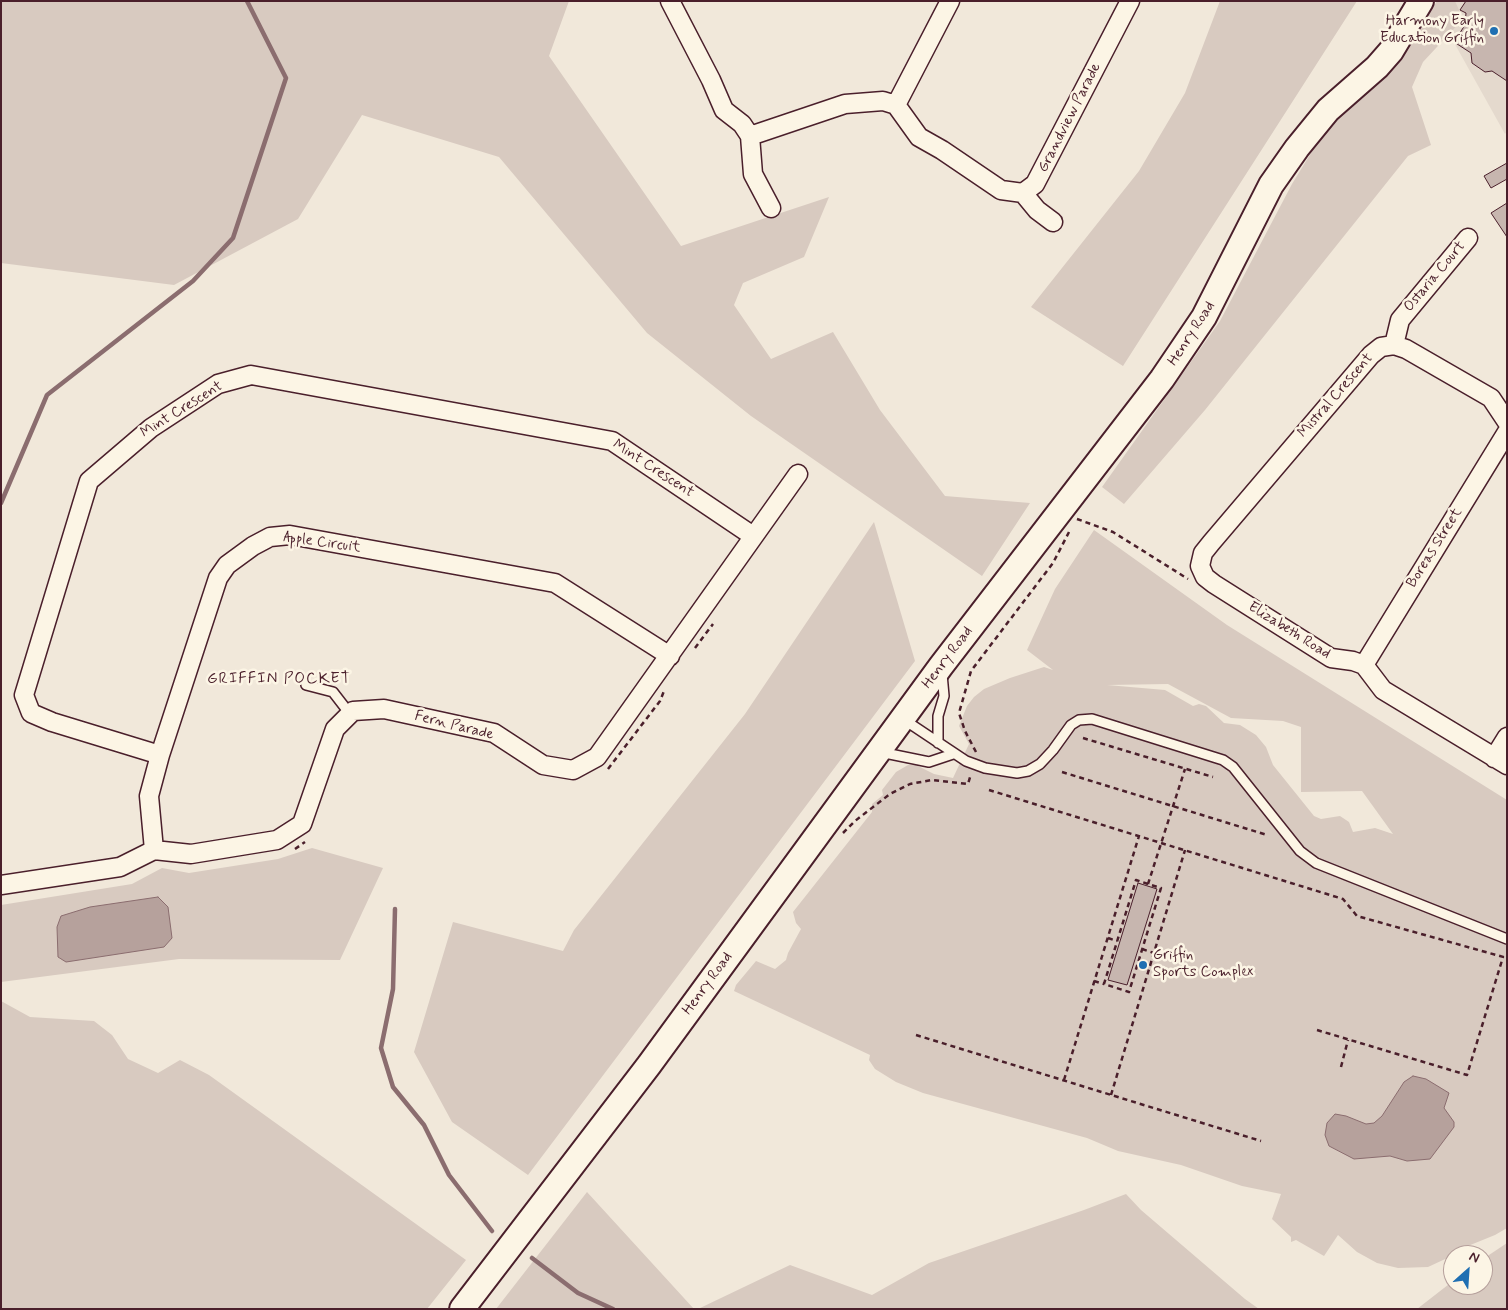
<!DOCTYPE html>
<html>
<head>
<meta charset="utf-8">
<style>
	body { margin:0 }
	#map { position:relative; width:1508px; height:1310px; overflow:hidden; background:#f1e8da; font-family:Mynerve,sans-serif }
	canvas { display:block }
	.frame { position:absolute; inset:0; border:2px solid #4a1f2b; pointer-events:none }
	.north { position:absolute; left:1443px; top:1245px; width:50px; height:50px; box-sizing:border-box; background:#fcf5e5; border:1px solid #b59f9b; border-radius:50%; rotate:26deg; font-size:14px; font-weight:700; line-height:20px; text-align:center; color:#4a1f2b }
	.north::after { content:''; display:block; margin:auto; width:18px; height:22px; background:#1f6fb2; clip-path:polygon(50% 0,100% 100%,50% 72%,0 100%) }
</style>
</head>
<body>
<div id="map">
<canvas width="1508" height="1310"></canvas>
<div class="frame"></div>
<div class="north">N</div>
</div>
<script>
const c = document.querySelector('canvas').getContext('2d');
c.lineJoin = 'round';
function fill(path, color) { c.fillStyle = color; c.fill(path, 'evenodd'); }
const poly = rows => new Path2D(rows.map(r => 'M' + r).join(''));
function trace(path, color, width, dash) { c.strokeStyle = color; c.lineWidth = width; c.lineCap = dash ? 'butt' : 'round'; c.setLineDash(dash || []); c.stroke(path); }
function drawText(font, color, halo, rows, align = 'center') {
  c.font = font + ' Mynerve,sans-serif'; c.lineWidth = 5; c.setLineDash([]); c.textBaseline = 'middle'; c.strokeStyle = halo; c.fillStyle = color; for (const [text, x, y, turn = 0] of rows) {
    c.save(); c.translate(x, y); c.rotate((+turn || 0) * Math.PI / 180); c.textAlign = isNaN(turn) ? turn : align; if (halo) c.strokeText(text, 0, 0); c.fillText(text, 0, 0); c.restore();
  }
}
const built = poly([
	[1456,1,1507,1,1507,131,1505,134,1442,21]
]);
const green = poly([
	[1,1,569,1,549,56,681,246,829,197,804,257,743,283,734,305,771,359,833,332,880,410,945,496,1030,503,982,576,751,416,647,333,499,157,362,115,298,219,174,285,1,263],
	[1220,1,1357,1,1123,366,1031,307,1139,171,1185,93],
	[1437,1,1455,1,1463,19,1423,62,1412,87,1431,145,1408,156,1205,410,1124,504,1102,487,1220,321,1292,184,1314,148,1343,111,1386,72,1408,48],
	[874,522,915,661,528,1175,452,1122,414,1052,453,922,563,951,574,930,745,714],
	[1094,530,1227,625,1507,800,1507,1228,1495,1235,1458,1250,1456,1254,1428,1267,1398,1268,1377,1263,1357,1252,1338,1235,1324,1256,1296,1240,1291,1242,1291,1237,1272,1219,1281,1194,1242,1186,1181,1165,1118,1151,1087,1138,923,1093,896,1082,875,1069,869,1060,870,1055,734,991,736,985,756,961,775,969,786,960,788,953,801,929,796,923,793,912,872,812,872,804,883,795,882,790,896,772,908,765,916,765,934,774,953,778,969,744,959,726,967,706,974,697,984,689,1010,678,1044,667,1053,670,1027,650,1055,589],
	[1168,684,1231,718,1283,721,1301,727,1301,792,1362,791,1393,834,1375,828,1353,832,1349,822,1340,816,1321,819,1314,816,1273,765,1266,747,1256,735,1240,725,1224,723,1206,706,1199,704,1193,706,1165,690,1107,685],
	[312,848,383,868,340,960,179,959,1,982,1,905,132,884,162,868,189,873,278,859],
	[1,1001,30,1017,94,1021,112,1035,128,1059,158,1073,180,1060,209,1075,466,1260,427,1309,1,1309],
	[587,1192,694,1309,496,1309],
	[1126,1194,1141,1210,1245,1299,1259,1309,698,1309,790,1265,872,1295,929,1263,1084,1210],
	[1507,1243,1507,1309,1417,1309,1453,1281,1453,1285,1483,1285,1483,1259]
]);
const water = poly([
	[158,897,168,907,172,938,164,947,66,962,58,957,57,927,61,916,90,907,158,897],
	[1413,1076,1426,1079,1449,1093,1444,1108,1454,1122,1454,1127,1430,1159,1407,1161,1390,1156,1354,1159,1329,1146,1325,1135,1327,1123,1335,1114,1346,1116,1366,1124,1374,1123,1382,1116,1404,1082,1413,1076]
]);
const stream = poly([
	[1,503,47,395,193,281,233,238,286,78,247,1],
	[395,909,393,989,381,1048,393,1087,424,1125,449,1175,492,1231],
	[532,1258,578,1293,613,1309]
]);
const building = poly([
	[1466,1,1507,1,1507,81,1492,71,1485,72,1472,63,1471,53,1454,42,1465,25,1466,13,1460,10,1466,1],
	[1507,163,1507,179,1491,188,1484,176,1507,163],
	[1507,203,1507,237,1491,213,1507,203],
	[1138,883,1157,889,1127,985,1108,980,1138,883]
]);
const path = poly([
	[1077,519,1113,532,1188,579],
	[695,648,713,624],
	[1083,738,1213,777],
	[976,752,965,731,959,713,971,671,1053,563,1069,532],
	[608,769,660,701,664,691],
	[1062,772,1267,835],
	[989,790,1343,899,1357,916,1507,958],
	[843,833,855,821,890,794,910,784,932,780,968,784,971,774],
	[295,849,305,842],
	[1148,884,1136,880,1104,984,1129,992,1161,888,1148,884,1185,769],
	[1108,938,1117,941],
	[1142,949,1154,953],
	[1094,981,1104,984],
	[1317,1030,1467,1075,1503,957],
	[916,1035,1261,1141],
	[1341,1067,1348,1040],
	[1064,1080,1139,836],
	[1111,1095,1185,850]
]);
const lane = poly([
	[306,685,333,692,350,714],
	[903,719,966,761,985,768,1017,773,1028,771,1040,764,1053,750,1071,725,1079,720,1092,719,1223,760,1233,767,1300,851,1316,863,1507,939],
	[938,743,938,716,944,696,942,674],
	[880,752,929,762,953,754]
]);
const street = poly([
	[670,1,711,80,724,110,742,124,750,136,753,174,771,208],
	[896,105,950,1],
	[750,136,845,104,883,101,896,105,919,137,942,150,1001,190,1023,193,1035,184,1130,1],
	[1023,193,1037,210,1053,222],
	[1394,345,1400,320,1468,238],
	[1507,422,1491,398,1406,349,1394,345,1381,347,1371,355,1211,543,1203,553,1200,566,1205,577,1214,584,1331,658,1353,661,1364,665,1383,690,1507,765],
	[1364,665,1507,432],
	[160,755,52,722,31,713,24,695,89,481,151,428,218,384,251,375,612,441,753,536],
	[1494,758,1507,737],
	[154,850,191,854,277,840,302,824,335,729,353,711,384,709,494,733,543,765,573,770,597,757,798,474],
	[154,850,149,796,160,755,218,578,227,565,253,546,270,537,290,535,555,583,670,656],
	[1,885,120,867,154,850]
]);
const secondary = poly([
	[462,1309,649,1065,941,666,1162,379,1204,317,1271,185,1297,148,1328,110,1377,67,1391,51,1421,1]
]);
const markers = [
	[1494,31,5,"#1f6fb2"],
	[1143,965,5,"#1f6fb2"]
];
const poiNames = [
	["Harmony Early",1484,22],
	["Education Griffin",1484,39],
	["Griffin",1153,956,"left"],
	["Sports Complex",1153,973,"left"]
];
const streetNames = [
	["Grandview Parade",1070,118,-63],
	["Ostaria Court",1435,277,-50],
	["Henry Road",1192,334,-57],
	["Mistral Crescent",1336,396,-49],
	["Mint Crescent",182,410,-32],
	["Mint Crescent",653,469,33],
	["Apple Circuit",322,543,8],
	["Boreas Street",1435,548,-58],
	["Elizabeth Road",1289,631,32],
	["Henry Road",948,658,-53],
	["Fern Parade",454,726,14],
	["Henry Road",708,984,-54]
];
const neighbourhoodNames = [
	["GRIFFIN POCKET",279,680]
];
fill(built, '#e4d9cd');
fill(green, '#d8cac0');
fill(water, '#b6a19c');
trace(water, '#8b6d6f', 1);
trace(stream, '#8b6d6f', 4.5);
fill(building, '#c7b6af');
trace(building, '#4a1f2b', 1);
trace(lane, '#4a1f2b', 12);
trace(street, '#4a1f2b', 21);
trace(secondary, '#4a1f2b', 28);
trace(path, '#4a1f2b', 2.5, [5, 4]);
trace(lane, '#fcf5e5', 9);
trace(street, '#fcf5e5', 18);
trace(secondary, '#fcf5e5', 24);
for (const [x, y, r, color] of markers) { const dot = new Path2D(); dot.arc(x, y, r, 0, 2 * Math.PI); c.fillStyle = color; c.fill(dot); trace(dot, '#fcf5e5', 2); }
drawText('15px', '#4a1f2b', '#fcf5e5', poiNames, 'right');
drawText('15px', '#4a1f2b', '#fcf5e5', streetNames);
c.letterSpacing = '1px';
drawText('16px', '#4a1f2b', '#fcf5e5', neighbourhoodNames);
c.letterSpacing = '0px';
</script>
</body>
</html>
